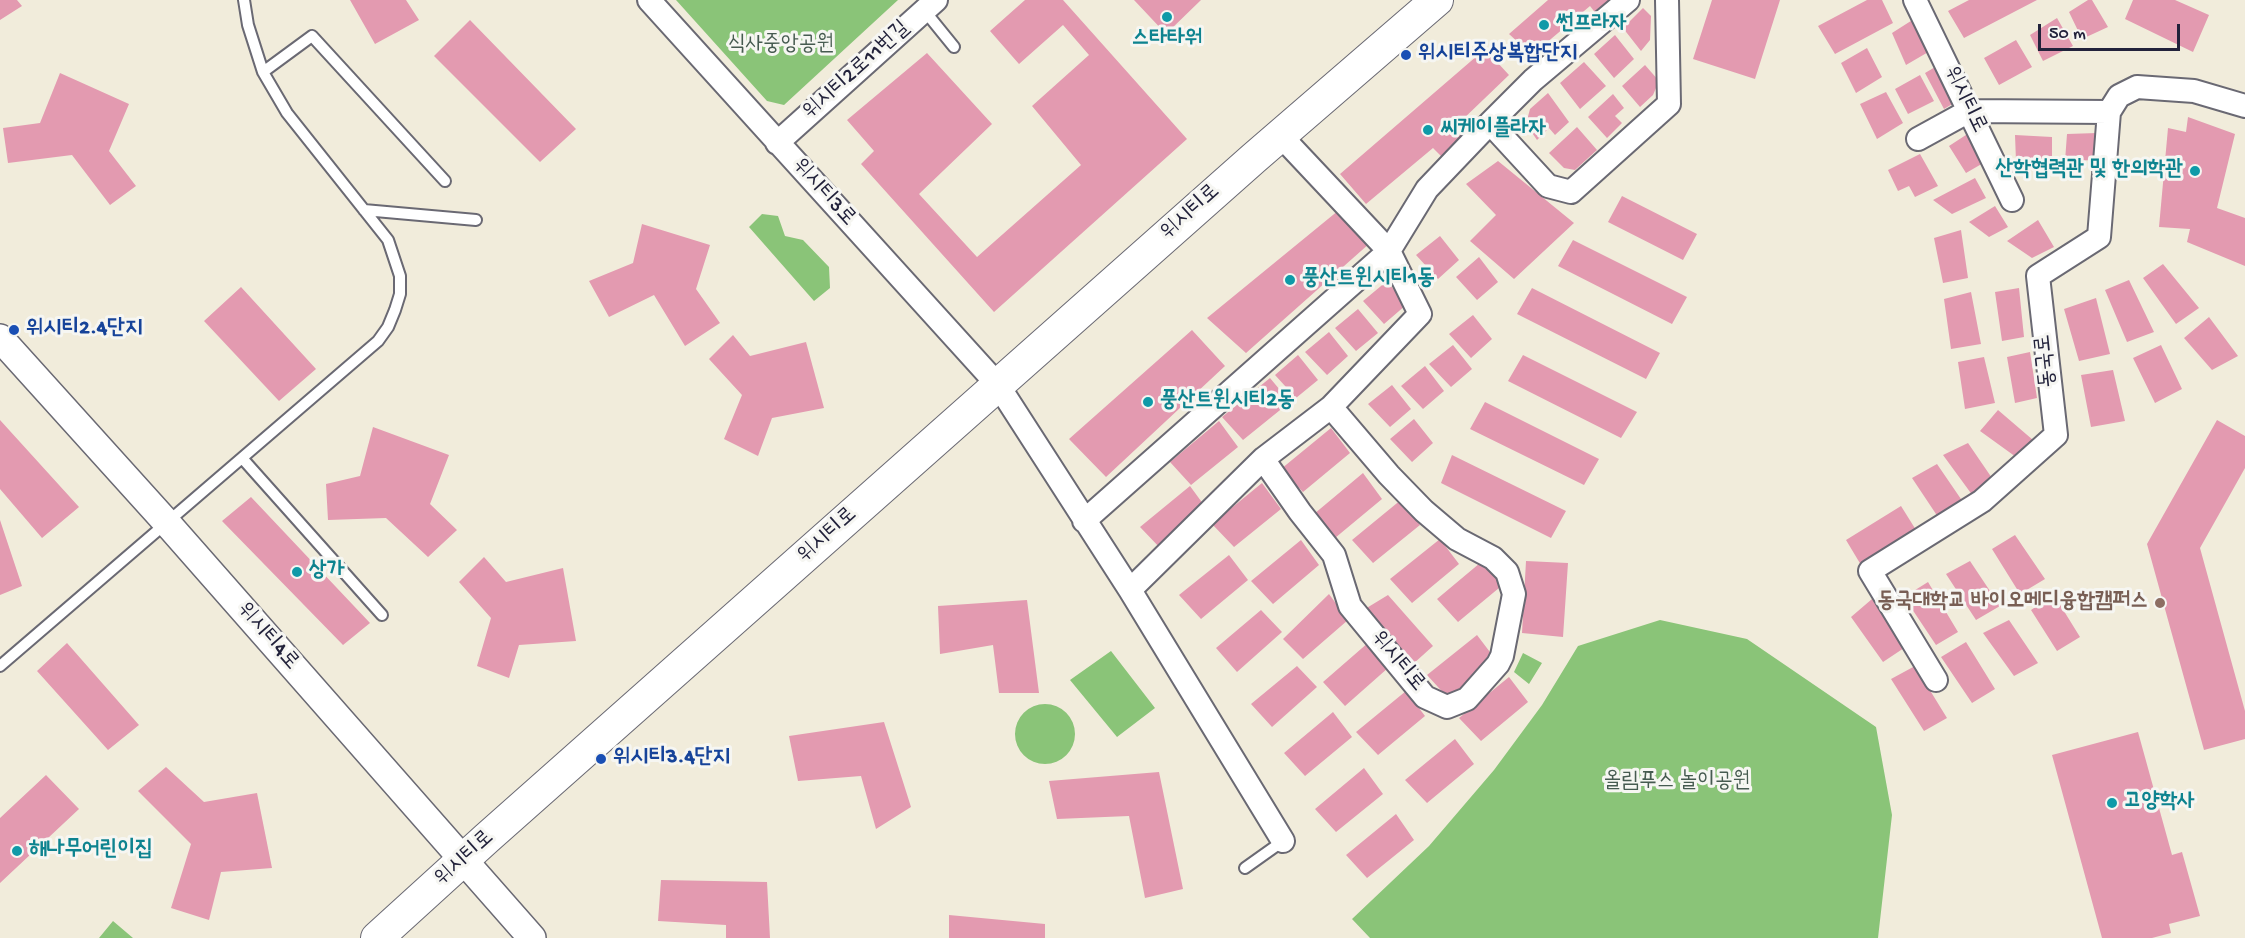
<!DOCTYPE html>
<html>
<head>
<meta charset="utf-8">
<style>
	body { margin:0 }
	#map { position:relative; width:2245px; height:938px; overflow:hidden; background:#f1ecdb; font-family:"Gochi Hand",sans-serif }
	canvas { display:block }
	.scale { position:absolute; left:2038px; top:24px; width:142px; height:27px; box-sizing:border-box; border:3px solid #22223b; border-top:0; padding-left:8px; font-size:18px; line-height:21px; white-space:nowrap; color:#22223b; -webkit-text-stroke:4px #f6f6f2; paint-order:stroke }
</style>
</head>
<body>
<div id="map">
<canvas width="2245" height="938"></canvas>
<div class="scale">50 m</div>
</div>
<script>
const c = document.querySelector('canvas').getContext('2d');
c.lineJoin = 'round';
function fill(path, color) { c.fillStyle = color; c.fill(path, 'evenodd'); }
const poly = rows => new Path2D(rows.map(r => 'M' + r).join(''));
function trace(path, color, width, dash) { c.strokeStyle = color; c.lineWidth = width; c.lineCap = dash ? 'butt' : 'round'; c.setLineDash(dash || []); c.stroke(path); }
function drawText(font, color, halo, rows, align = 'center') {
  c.font = font + ' "Gochi Hand","Poor Story",sans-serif'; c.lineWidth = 6; c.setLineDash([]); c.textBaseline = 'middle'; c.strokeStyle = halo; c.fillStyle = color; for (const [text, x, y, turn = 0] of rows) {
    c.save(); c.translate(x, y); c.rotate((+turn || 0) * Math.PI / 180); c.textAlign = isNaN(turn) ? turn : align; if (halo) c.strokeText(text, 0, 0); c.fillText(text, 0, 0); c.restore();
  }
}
const green = poly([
	[676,0,898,0,784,105,767,101],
	[762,214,778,216,785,236,803,240,829,267,830,288,814,301,749,227],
	[1660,620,1747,639,1876,727,1892,815,1878,938,1370,938,1352,919,1429,846,1494,770,1542,705,1578,646],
	[1111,651,1155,708,1117,737,1070,680],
	[1523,653,1542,663,1529,684,1514,672],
	'1015 734a30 30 0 1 1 60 0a30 30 0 1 1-60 0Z',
	[113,921,133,938,99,938]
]);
const building = poly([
	[0,0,17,0,22,6,0,20],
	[350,0,406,0,419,20,375,44],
	[1025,0,1063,0,1187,139,994,312,861,164,874,151,847,120,927,53,992,124,919,194,977,257,1081,165,1032,106,1089,55,1063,25,1019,64,990,31],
	[1134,0,1201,0,1166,34],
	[1548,0,1614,0,1597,15,1590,6,1532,55,1509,34],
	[1712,0,1780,0,1755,79,1693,59],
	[1867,0,1882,0,1893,23,1835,54,1818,26],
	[1969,0,2037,0,1964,38,1948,11],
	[2088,0,2092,0,2108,27,2082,39,2069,12],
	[2133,0,2175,0,2209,15,2193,52,2125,19],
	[1643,8,1651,16,1650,40,1641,51,1623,28],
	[2057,18,2073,46,2043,61,2030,35],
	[1914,19,1930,51,1906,65,1892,33],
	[470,20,576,129,540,162,434,56],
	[1615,35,1634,59,1614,78,1594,54],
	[2016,40,2032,67,1999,85,1984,58],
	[1867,48,1882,77,1856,93,1841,63],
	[1485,49,1509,75,1459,123,1469,138,1443,158,1433,148,1366,204,1340,174],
	[1584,62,1606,86,1580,109,1560,83],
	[1942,63,1959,100,1944,109,1925,73],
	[1645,65,1659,81,1653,95,1640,107,1622,86],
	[60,73,129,104,109,151,136,186,110,205,72,155,8,163,3,128,40,123],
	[1920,75,1934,101,1908,114,1895,89],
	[1886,92,1903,123,1877,139,1860,104],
	[1548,93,1569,122,1555,135,1549,128,1537,140,1526,124,1530,109],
	[1613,94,1624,108,1615,116,1622,123,1607,138,1588,117],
	[2188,117,2235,134,2217,208,2245,218,2245,266,2187,242,2190,229,2159,227,2168,128,2186,132],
	[1577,127,1597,150,1575,170,1564,168,1549,153],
	[1969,133,1985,162,1966,173,1949,146],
	[2097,133,2096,160,2065,161,2067,134],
	[2015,135,2052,137,2052,162,2016,161],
	[1920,154,1938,186,1915,197,1909,186,1898,191,1888,170],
	[1498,161,1574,223,1514,279,1470,241,1496,215,1466,184],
	[1975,178,1986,198,1952,214,1933,200],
	[1622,196,1697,234,1683,260,1608,222],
	[1995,206,2008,227,1989,237,1969,222],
	[1339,210,1370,243,1246,353,1207,318],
	[2038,220,2054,247,2032,258,2007,241],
	[642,224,710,245,696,289,720,323,685,346,654,295,609,317,589,281,633,263],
	[1961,230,1968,278,1943,283,1934,238],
	[1440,236,1459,260,1438,279,1416,255],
	[1573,240,1687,297,1672,324,1558,266],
	[1479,257,1498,282,1477,300,1456,277],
	[2163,264,2199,308,2176,324,2143,278],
	[2129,280,2154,332,2127,342,2105,290],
	[1387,281,1406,305,1384,324,1363,301],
	[241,287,316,369,279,401,204,321],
	[1532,288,1660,353,1646,379,1517,314],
	[2019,288,2024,337,2002,341,1995,292],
	[1971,292,1981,344,1951,349,1944,299],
	[2096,298,2110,354,2079,361,2064,309],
	[1358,309,1378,333,1356,351,1335,328],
	[1473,315,1492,339,1471,358,1449,334],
	[2209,317,2238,356,2212,370,2184,338],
	[1192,330,1225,366,1106,477,1069,439],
	[1329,332,1348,356,1327,375,1305,352],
	[733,335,750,356,806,342,824,408,772,418,758,456,724,439,742,395,709,359],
	[1453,345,1472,369,1451,387,1429,364],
	[2161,345,2182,389,2155,403,2133,358],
	[2030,352,2037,398,2015,403,2007,357],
	[1298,355,1318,380,1296,398,1275,375],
	[1523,355,1637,412,1621,438,1508,381],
	[1984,357,1995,403,1965,409,1958,362],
	[1425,366,1444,391,1423,409,1401,386],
	[2113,370,2125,421,2091,427,2081,375],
	[1270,378,1290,402,1243,440,1222,417],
	[1392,385,1411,409,1390,427,1368,404],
	[1485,402,1599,459,1584,485,1470,429],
	[1998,410,2033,440,2016,457,1980,431],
	[1414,419,1433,443,1412,462,1390,439],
	[0,420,79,507,42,538,0,489],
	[2217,420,2245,436,2245,468,2200,548,2245,711,2245,739,2204,750,2147,544],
	[1219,421,1238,447,1191,485,1170,462],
	[373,427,449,455,430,504,457,530,428,557,386,518,328,520,326,484,360,476],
	[1331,428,1350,453,1303,492,1281,469],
	[1968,443,1994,481,1973,496,1943,455],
	[1452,455,1566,511,1551,538,1441,483],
	[1937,464,1963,502,1938,517,1912,478],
	[1363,473,1382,499,1335,538,1314,514],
	[1262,483,1281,509,1234,547,1212,524],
	[1190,486,1209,512,1162,550,1140,527],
	[251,497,370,623,343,645,222,521],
	[1402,499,1420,525,1373,563,1352,540],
	[1901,506,1916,530,1861,565,1846,540],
	[0,520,22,586,0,595],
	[2015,535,2045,579,2020,594,1992,549],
	[1440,539,1459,564,1412,603,1390,579],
	[1301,540,1319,565,1273,604,1251,581],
	[1229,555,1248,580,1201,619,1179,595],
	[484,557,506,582,563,568,576,641,519,645,509,678,477,666,491,618,459,582],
	[1486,558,1505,583,1458,622,1437,599],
	[1526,561,1568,563,1563,637,1522,633],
	[1970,561,2000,606,1976,620,1946,574],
	[1928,582,1958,632,1936,645,1904,597],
	[1329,594,1348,620,1303,659,1283,639],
	[1388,595,1433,646,1413,664,1365,609],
	[2054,595,2080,637,2057,651,2031,610],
	[1872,599,1904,648,1883,662,1851,617],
	[1027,600,1039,693,999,693,993,645,940,654,938,606],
	[1261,610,1282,632,1237,672,1216,648],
	[2009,620,2038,663,2014,676,1983,633],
	[1477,635,1496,660,1449,699,1427,675],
	[1369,642,1388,668,1345,706,1323,682],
	[1966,642,1995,689,1972,703,1941,657],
	[67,643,139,725,108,750,37,671],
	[1297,666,1317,687,1272,727,1251,704],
	[1915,666,1947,718,1924,731,1891,679],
	[1509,677,1528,702,1481,741,1459,718],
	[1406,691,1425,716,1378,755,1356,732],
	[1333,712,1352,737,1305,776,1284,753],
	[884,722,911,807,876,829,861,776,798,781,789,736],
	[2138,732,2172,855,2182,852,2200,916,2169,924,2171,933,2152,938,2102,938,2052,755],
	[1455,739,1474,764,1427,803,1405,780],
	[166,767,204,802,257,793,272,868,221,872,209,920,171,908,191,844,138,791],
	[1364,768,1383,794,1336,832,1315,809],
	[1159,772,1183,889,1145,898,1129,816,1057,819,1049,781],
	[46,775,79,809,0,883,0,818],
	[1396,814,1414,840,1367,878,1346,855],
	[661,880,767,882,770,938,726,938,726,925,658,921],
	[949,915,1045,924,1045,938,949,938]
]);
const service = poly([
	[924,10,954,47],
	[263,72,312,36,445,181],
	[364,210,476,220],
	[242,458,382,615],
	[0,666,378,341,388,327,395,310,400,294,400,276,388,240,287,113,263,72,248,25,244,0],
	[1245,868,1283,841]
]);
const minor = poly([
	[649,0,998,385,1130,590,1283,841],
	[1915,0,2012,200],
	[1490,123,1548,186,1571,192,1669,104,1667,0],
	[1918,139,1969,111,2109,112],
	[777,143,936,0],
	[1263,459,1300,512,1334,555,1350,606,1425,697,1447,707,1467,699,1498,664,1502,656,1514,594,1507,572,1493,558,1457,539,1424,511,1389,475,1331,407],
	[1084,521,1389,251,1427,189,1490,123,1533,80,1628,0],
	[1130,590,1263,459,1331,407,1420,314,1389,251,1280,135],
	[1936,680,1870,571,1982,501,2056,435,2038,276,2099,237,2109,112,2119,96,2137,87,2194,91,2245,106]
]);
const tertiary = poly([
	[0,338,167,523,532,938]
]);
const secondary = poly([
	[377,938,487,838,1254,158,1437,0]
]);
const markers = [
	[1167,17,6,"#0f9aa8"],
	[1544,25,6,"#0f9aa8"],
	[1406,55,6,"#1a4fb4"],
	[1428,130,6,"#0f9aa8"],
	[2195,171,6,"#0f9aa8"],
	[1290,280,6,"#0f9aa8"],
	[14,330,6,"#1a4fb4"],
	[1148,402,6,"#0f9aa8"],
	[297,572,6,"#0f9aa8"],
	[2160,603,6,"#8d6e63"],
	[601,759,6,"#1a4fb4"],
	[2112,803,6,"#0f9aa8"],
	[17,851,6,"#0f9aa8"]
];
const cultureNames = [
	["썬프라자",1556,25],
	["스타타워",1167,40,"center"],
	["씨케이플라자",1440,130],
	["산학협력관 및 한의학관",2183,171,"right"],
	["풍산트윈시티1동",1302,280],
	["풍산트윈시티2동",1160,402],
	["상가",309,572],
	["고양학사",2124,803],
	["해나무어린이집",29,851]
];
const parkNames = [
	["식사중앙공원",781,46],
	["올림푸스 놀이공원",1677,783]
];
const transitNames = [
	["위시티주상복합단지",1418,55],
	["위시티2.4단지",26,330],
	["위시티3.4단지",613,759]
];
const streetNames = [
	["위시티2로11번길",857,71,-42],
	["위시티로",1964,100,64],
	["위시티3로",823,193,48],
	["위시티로",1191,213,-42],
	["동국로",2047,361,-96],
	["위시티로",828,536,-42],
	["위시티4로",267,637,49],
	["위시티로",1397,662,50],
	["위시티로",465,859,-42]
];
const educationNames = [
	["동국대학교 바이오메디융합캠퍼스",2148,603]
];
fill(green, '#8ac478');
fill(building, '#e39ab0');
trace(service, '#6a6973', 14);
trace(minor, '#6a6973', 26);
trace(tertiary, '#6a6973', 30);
trace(secondary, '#6a6973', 34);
trace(service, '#fff', 10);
trace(minor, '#fff', 22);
trace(tertiary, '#fff', 27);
trace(secondary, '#fff', 32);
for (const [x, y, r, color] of markers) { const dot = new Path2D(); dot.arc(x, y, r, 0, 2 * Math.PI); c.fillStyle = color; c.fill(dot); trace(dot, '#f6f6f2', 2); }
drawText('bold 22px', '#0d838f', '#f6f6f2', cultureNames, 'left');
drawText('22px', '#465b50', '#f6f6f2', parkNames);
drawText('bold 22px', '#164399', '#f6f6f2', transitNames, 'left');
drawText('22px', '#22223b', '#f6f6f2', streetNames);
drawText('bold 22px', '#785e54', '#f6f6f2', educationNames, 'right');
</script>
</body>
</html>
